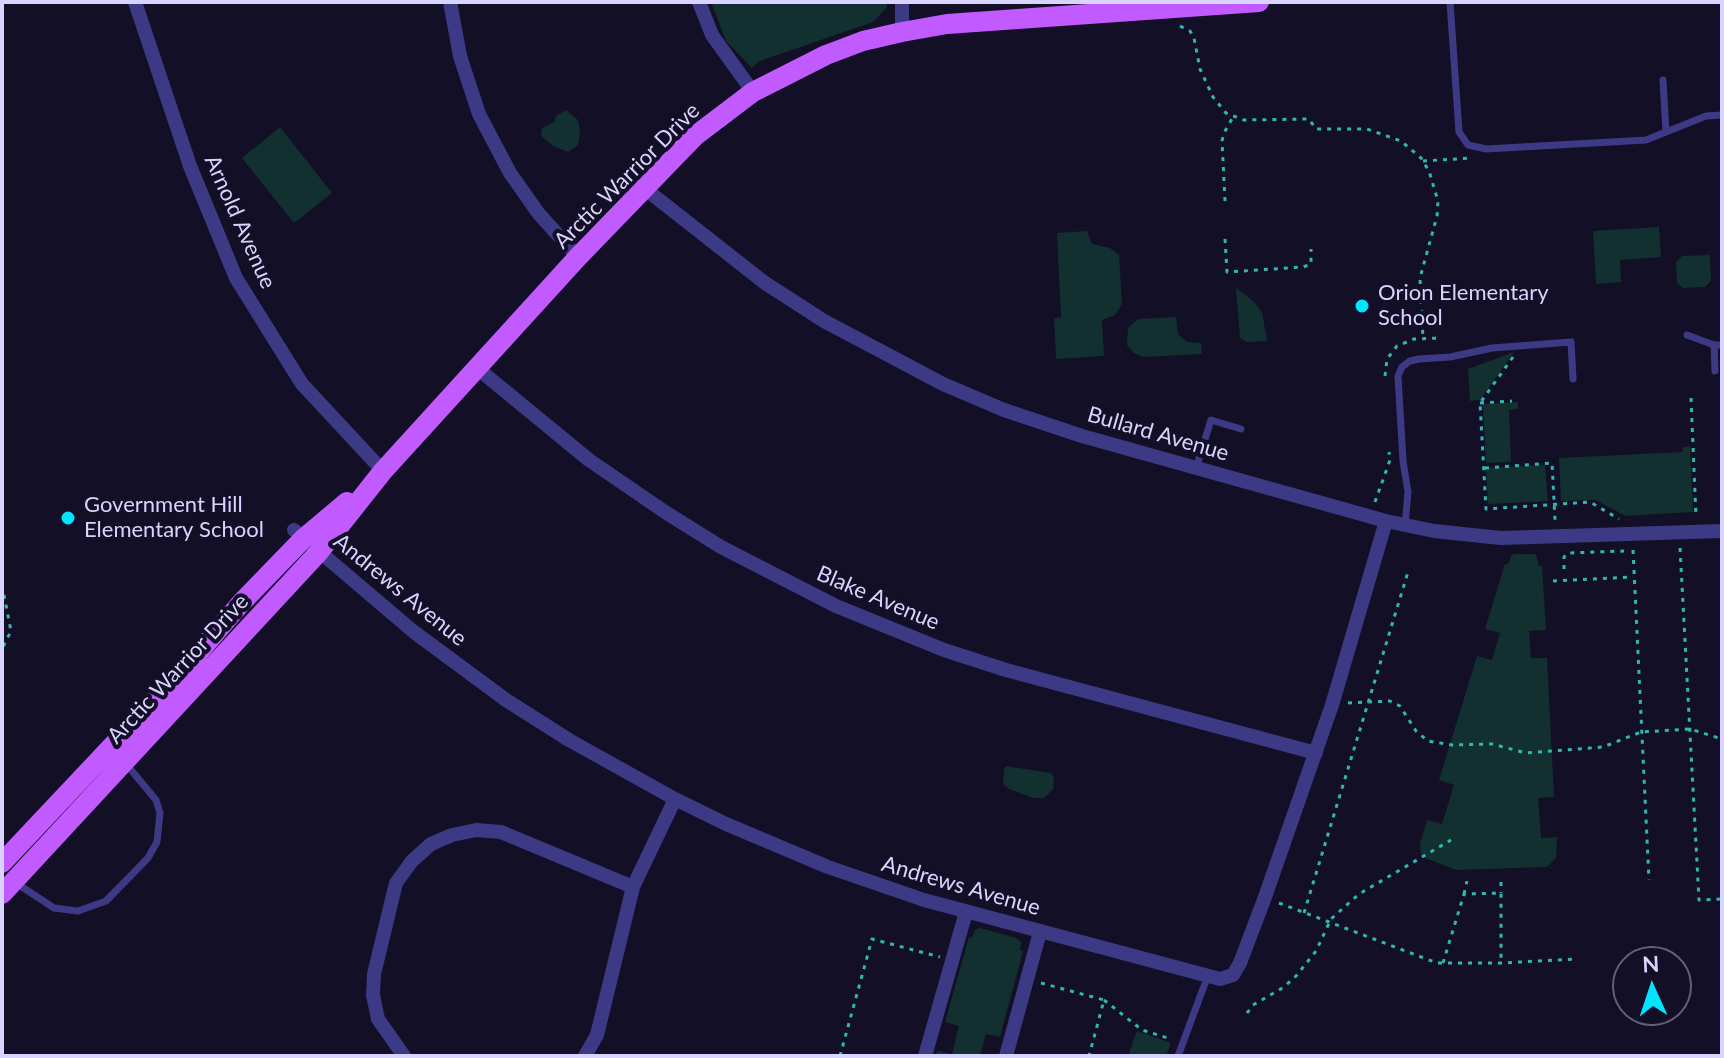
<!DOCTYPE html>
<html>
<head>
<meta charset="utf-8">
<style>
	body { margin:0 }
	#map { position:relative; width:1724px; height:1058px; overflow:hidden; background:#130f26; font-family:Lato,sans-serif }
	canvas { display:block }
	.frame { position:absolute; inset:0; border:4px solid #d9d4ff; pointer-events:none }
	.north { position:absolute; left:1612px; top:946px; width:80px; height:80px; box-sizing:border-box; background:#130f26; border:2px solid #625e7d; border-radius:50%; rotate:357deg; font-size:22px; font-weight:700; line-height:32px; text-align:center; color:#d9d4ff }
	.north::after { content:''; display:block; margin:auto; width:28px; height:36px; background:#00e5ff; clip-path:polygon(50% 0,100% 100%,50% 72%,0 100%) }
</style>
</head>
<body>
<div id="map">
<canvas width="1724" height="1058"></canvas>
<div class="frame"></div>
<div class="north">N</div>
</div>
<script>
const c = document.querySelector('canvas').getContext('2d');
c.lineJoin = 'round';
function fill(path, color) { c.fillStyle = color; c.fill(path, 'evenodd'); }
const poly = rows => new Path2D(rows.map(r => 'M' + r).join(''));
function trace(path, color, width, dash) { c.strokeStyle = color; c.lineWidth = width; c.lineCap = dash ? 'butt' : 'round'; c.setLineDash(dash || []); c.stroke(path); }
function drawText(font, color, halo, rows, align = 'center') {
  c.font = font + ' Lato,sans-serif'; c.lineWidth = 8; c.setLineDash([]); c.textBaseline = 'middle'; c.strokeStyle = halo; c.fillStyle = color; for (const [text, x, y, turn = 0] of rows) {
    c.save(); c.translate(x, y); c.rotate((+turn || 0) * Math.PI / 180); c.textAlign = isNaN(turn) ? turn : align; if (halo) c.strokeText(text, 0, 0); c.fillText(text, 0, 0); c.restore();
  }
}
const green = poly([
	[711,2,887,2,887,7,873,22,760,61,752,68,726,41],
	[566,110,578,120,580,132,578,145,568,152,553,146,541,136,542,128,554,122,556,116],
	[280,127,332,193,294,223,242,158],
	[1659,227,1661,257,1620,260,1621,282,1596,284,1593,231],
	[1087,231,1092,244,1110,248,1119,255,1122,304,1115,315,1102,320,1104,356,1056,359,1054,318,1061,317,1057,233],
	[1710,255,1711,281,1705,287,1683,288,1677,283,1676,262,1682,256],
	[1236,288,1252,300,1262,312,1267,341,1246,342,1240,338],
	[1176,317,1178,334,1187,342,1201,343,1202,354,1143,357,1134,353,1127,345,1128,328,1138,319],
	[1514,352,1480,400,1470,401,1468,369],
	[1518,402,1518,409,1509,410,1511,462,1486,463,1483,404],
	[1690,446,1693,512,1626,516,1595,500,1561,501,1559,458,1683,452,1683,447],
	[1545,465,1548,501,1488,504,1486,468],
	[1515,554,1536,554,1539,566,1542,566,1546,630,1529,631,1531,658,1547,658,1554,797,1538,798,1541,838,1557,837,1556,858,1547,867,1456,870,1425,858,1421,854,1420,844,1427,820,1442,824,1454,785,1439,780,1477,656,1492,660,1500,633,1485,629,1505,564,1508,564,1512,555],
	[1006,766,1051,773,1054,778,1053,789,1044,798,1034,798,1009,789,1003,784,1004,769],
	[980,928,1016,938,1021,942,1020,950,1023,951,1000,1037,986,1034,980,1056,936,1056,937,1051,952,1054,959,1026,945,1022,969,937,972,938,975,930],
	[1137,1031,1171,1043,1166,1056,1128,1056]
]);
const path = poly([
	[1411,2,1411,4],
	[1180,26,1190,31,1194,38,1200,69,1213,97,1226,113,1244,120,1309,119,1316,129,1367,129,1401,141,1421,158,1429,171,1438,201,1437,216,1420,278,1423,339],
	[1423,161,1471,158],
	[1225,201,1222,141,1224,133,1233,117],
	[1225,239,1227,272,1303,267,1311,264,1311,249],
	[1513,357,1480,403,1486,509,1590,502,1619,519],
	[1385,376,1387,359,1397,346,1414,339,1441,338],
	[1691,398,1696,517],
	[1480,403,1512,401],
	[1485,468,1552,463,1555,520],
	[1375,502,1390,460,1389,452],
	[1680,548,1699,900,1722,899],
	[1633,550,1649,880],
	[1564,569,1564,557,1568,553,1624,551],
	[1553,581,1633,577],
	[2,585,11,631,2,649],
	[1348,703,1390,701,1400,706,1416,731,1428,741,1452,745,1492,744,1526,753,1603,747,1641,732,1690,729,1722,739],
	[1501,882,1501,893],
	[1464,894,1467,881],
	[1279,903,1437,963,1501,963,1577,959],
	[1304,913,1408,572],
	[1443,963,1464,894,1501,893,1501,963],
	[1041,983,1104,1000,1089,1056],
	[1104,1000,1142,1030,1171,1039],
	[1247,1013,1253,1005,1284,987,1297,975,1316,951,1331,919,1359,894,1451,840],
	[840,1056,872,939,940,957]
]);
const lane = poly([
	[1450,2,1459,132,1468,145,1486,149,1646,140,1706,116,1722,115],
	[1663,80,1666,132],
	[1687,335,1714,345,1722,345],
	[1714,345,1715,371],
	[1196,468,1211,420,1241,429],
	[1405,525,1408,492,1403,461,1398,376,1402,367,1410,361,1419,359,1450,357,1492,348,1571,342,1573,379],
	[16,883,54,908,78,911,106,901,148,858,157,842,160,813,156,800,127,765],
	[1178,1056,1207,978]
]);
const street = poly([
	[135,2,190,166,236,278,302,384,383,471],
	[450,2,460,56,479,114,510,173,539,214,578,257],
	[699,2,712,35,753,92],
	[902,32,902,2],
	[644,188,765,283,824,321,943,384,1004,410,1082,436,1386,521,1434,531,1501,538,1722,531],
	[477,368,589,460,665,512,721,547,836,606,944,650,1006,670,1316,753],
	[294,530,414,632,506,700,569,740,675,799,726,824,828,867,924,900,1220,979,1233,975,1240,963,1265,897,1332,705,1386,521],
	[404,1056,378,1019,373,995,374,974,396,883,412,861,431,844,452,835,476,830,501,832,633,887],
	[585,1056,597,1035,633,887,675,799],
	[925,1056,966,912],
	[1006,1056,1040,932]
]);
const primary = poly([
	[2,863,180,674,241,603,303,539,347,502],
	[2,894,318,553,383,471,578,257,695,136,753,92,826,55,863,41,902,32,947,24,1259,2]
]);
const markers = [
	[1362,306,8,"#00e5ff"],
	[68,518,8,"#00e5ff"]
];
const streetNames = [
	["Arctic Warrior Drive",627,176,-45],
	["Arnold Avenue",240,222,66],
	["Bullard Avenue",1158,434,16],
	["Andrews Avenue",400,590,39],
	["Blake Avenue",878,598,23],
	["Arctic Warrior Drive",178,669,-47],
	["Andrews Avenue",961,886,16]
];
const poiNames = [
	["Orion Elementary",1378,293],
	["School",1378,318],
	["Government Hill",84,505],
	["Elementary School",84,530]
];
fill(green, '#12302f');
trace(path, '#2fb8b0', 3, [4, 6]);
trace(lane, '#3d3a85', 7);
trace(street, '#3d3a85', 14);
trace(primary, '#c25bff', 20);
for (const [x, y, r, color] of markers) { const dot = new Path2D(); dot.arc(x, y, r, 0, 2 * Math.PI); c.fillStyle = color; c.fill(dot); trace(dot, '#130f26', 3); }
drawText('22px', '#d9d4ff', '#130f26', streetNames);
drawText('22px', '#d9d4ff', '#130f26', poiNames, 'left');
</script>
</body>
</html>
